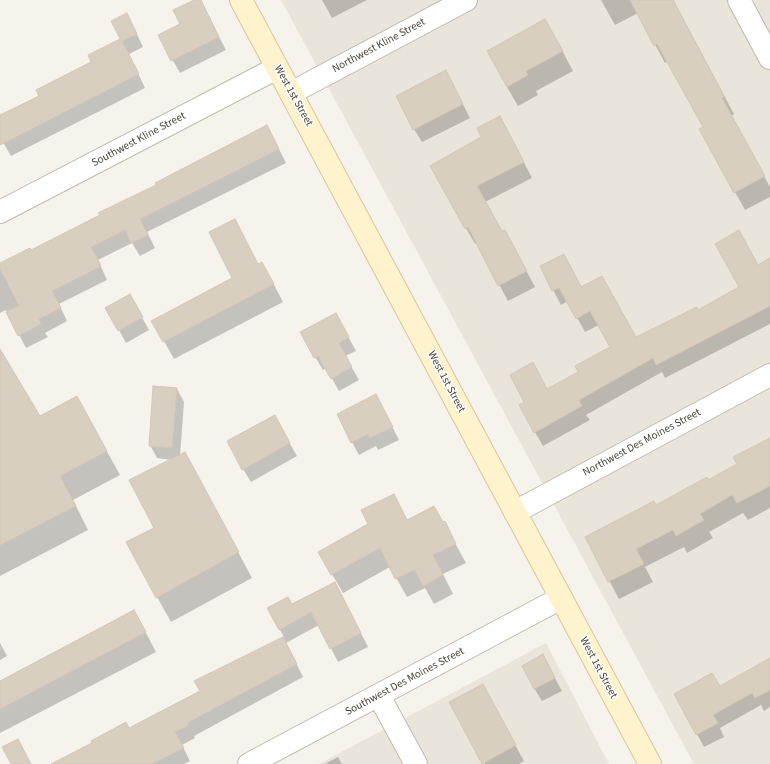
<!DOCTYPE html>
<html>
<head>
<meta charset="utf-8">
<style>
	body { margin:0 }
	canvas { display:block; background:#f6f3ec }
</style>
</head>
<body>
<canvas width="770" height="764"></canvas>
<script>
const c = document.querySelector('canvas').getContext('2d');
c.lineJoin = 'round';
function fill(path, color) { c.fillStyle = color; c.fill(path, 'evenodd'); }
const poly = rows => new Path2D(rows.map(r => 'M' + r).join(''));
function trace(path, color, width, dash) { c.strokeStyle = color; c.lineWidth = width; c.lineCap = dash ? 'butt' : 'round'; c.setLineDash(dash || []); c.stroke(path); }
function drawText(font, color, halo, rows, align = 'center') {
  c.font = font + ' "Source Sans 3",sans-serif'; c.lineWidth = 3; c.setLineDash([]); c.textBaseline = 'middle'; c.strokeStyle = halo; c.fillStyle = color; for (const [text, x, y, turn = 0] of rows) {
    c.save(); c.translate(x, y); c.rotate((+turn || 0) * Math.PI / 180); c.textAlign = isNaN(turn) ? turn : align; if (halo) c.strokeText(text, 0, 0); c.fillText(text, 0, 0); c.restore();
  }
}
const residential = poly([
	[281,0,770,0,770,764,694,764],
	[546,643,609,764,319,764]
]);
const shadow = poly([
	[196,0,200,0,226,50,180,73,159,36,181,25],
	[322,0,367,0,332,18],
	[601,0,673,0,734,114,731,116,770,187,770,197,745,210,701,130,704,127,668,61,665,63,638,13,615,25],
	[134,28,143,47,129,54,145,88,11,156,0,137,0,116,40,96,92,62],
	[556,39,573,71,536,91,538,95,518,106,507,87],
	[453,85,470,118,422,142,414,129],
	[500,117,532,178,485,202,502,232,505,231,535,287,508,301,477,243,475,244,466,228,483,138],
	[274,139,286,163,147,232,155,248,140,256,132,243,98,260,107,280,59,304,67,321,45,333,48,337,26,348,6,310,0,313,0,265],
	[235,220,258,265,272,281,283,302,174,359,164,341,233,278],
	[770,260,770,324,665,378,662,372,586,415,590,420,543,446,535,432,547,390,579,372,611,347,599,325,585,332,568,301,561,305,541,267,572,269,582,288,636,338,698,311,741,288,758,266],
	[130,296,149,330,126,343,107,308],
	[343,327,356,351,345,356,359,380,339,391,326,368,323,370,301,333],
	[0,372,39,417,77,397,120,475,73,500,88,530,0,576],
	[177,389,184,402,180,456,185,453,252,578,171,622,157,597,155,528,172,460,157,458,150,445],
	[376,396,399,440,378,450,376,446,359,455,352,442],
	[274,416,297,456,251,482,243,469],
	[770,438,770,508,748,520,743,513,709,532,713,538,687,553,684,547,645,567,653,582,619,599,586,537,656,507,739,465,735,458],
	[393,495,408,521,444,523,466,563,443,574,453,594,434,604,425,588,407,597,390,567,343,593,332,574,369,524],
	[342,596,368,647,338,662,319,625,286,643,303,677,194,736,195,738,182,745,190,761,184,764,54,764,129,729,201,692,196,681,284,637,268,609],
	[145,631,156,652,0,733,0,682],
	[0,643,7,656,0,660],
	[543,656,562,691,542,701,534,688],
	[770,660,770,707,764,711,761,705,720,728,724,737,704,747,697,734,720,688],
	[491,701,524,761,519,764,485,764,450,703],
	[338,757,342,764,325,764]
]);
const building = poly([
	[194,0,201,0,219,37,171,61,158,35,180,24,173,10,194,0],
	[630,0,673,0,724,96,722,98,765,176,734,193,699,129,703,127,657,44,654,46,630,0],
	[127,13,137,34,122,41,139,74,0,145,0,115,39,96,36,90,91,62,88,55,120,39,111,21,127,13],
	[545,19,563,51,526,71,528,75,507,87,487,51,545,19],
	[446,70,463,104,413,130,396,96,446,70],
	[500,116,524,162,477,186,502,231,505,230,527,271,498,286,468,227,465,229,430,166,481,137,477,128,500,116],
	[267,125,279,149,140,219,148,235,131,243,125,230,91,247,101,266,52,291,61,308,39,319,41,324,18,336,6,312,19,306,0,269,0,263,30,248,31,250,100,215,98,213,156,185,155,183,267,125],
	[235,219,258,264,262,262,274,284,163,342,151,321,232,278,209,232,235,219],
	[739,230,758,265,770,258,770,306,656,365,653,358,579,400,582,406,534,433,519,405,524,402,510,375,533,362,547,389,578,372,575,366,610,347,590,311,576,319,559,288,552,291,540,266,564,254,581,287,602,276,636,337,697,307,698,310,739,287,715,244,739,230],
	[130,294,143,317,118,331,105,308,130,294],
	[336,313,349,337,339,343,352,367,331,379,318,356,314,358,300,332,336,313],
	[0,349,40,416,77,396,107,451,60,476,76,506,0,545,0,349],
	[153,386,177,388,172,448,149,446,153,386],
	[376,394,393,427,370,438,368,434,351,443,337,414,376,394],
	[275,415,290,443,242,470,227,441,275,415],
	[770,438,770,486,737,503,732,495,700,514,704,520,676,536,673,530,636,549,644,564,608,582,585,537,654,501,656,505,707,477,708,480,737,464,733,457,770,438],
	[185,452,239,552,156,598,126,542,154,528,129,480,185,452],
	[394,494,407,520,434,506,443,522,445,521,456,544,433,555,443,575,423,586,415,570,395,579,380,548,331,575,318,552,368,524,361,510,394,494],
	[335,582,361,633,330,649,311,612,279,630,267,608,288,597,292,604,335,582],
	[134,610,146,632,0,709,0,681,134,610],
	[283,637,297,664,187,723,189,725,175,732,184,748,152,764,51,764,92,743,91,741,126,722,129,728,200,691,194,681,283,637],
	[543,654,555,678,534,689,522,666,543,654],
	[770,658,770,690,755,698,752,693,713,715,718,723,696,735,674,694,712,673,720,686,770,658],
	[483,684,516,745,482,764,449,702,483,684],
	[18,739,31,764,11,764,2,747,18,739]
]);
const minor = poly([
	[739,0,770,58],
	[291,93,466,0],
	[0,212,277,68],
	[515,512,770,375],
	[379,696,416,764],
	[249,764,561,598]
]);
const secondary = poly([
	[241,0,650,764]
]);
const streetNames = [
	["Northwest Kline Street",379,46,-28],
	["West 1st Street",293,96,61],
	["Southwest Kline Street",139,140,-28],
	["West 1st Street",446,382,62],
	["Northwest Des Moines Street",642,443,-28],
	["West 1st Street",598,668,62],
	["Southwest Des Moines Street",405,682,-28]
];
fill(residential, '#eae5da');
fill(shadow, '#0003');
fill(building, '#d8cfc1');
trace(building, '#d3c7b4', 1);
trace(minor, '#c2bbae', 24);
trace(secondary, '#d6c79b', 24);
trace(minor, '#fff', 22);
trace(secondary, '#fff3cd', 22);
drawText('11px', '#4b4439', '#fff', streetNames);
</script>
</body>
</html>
